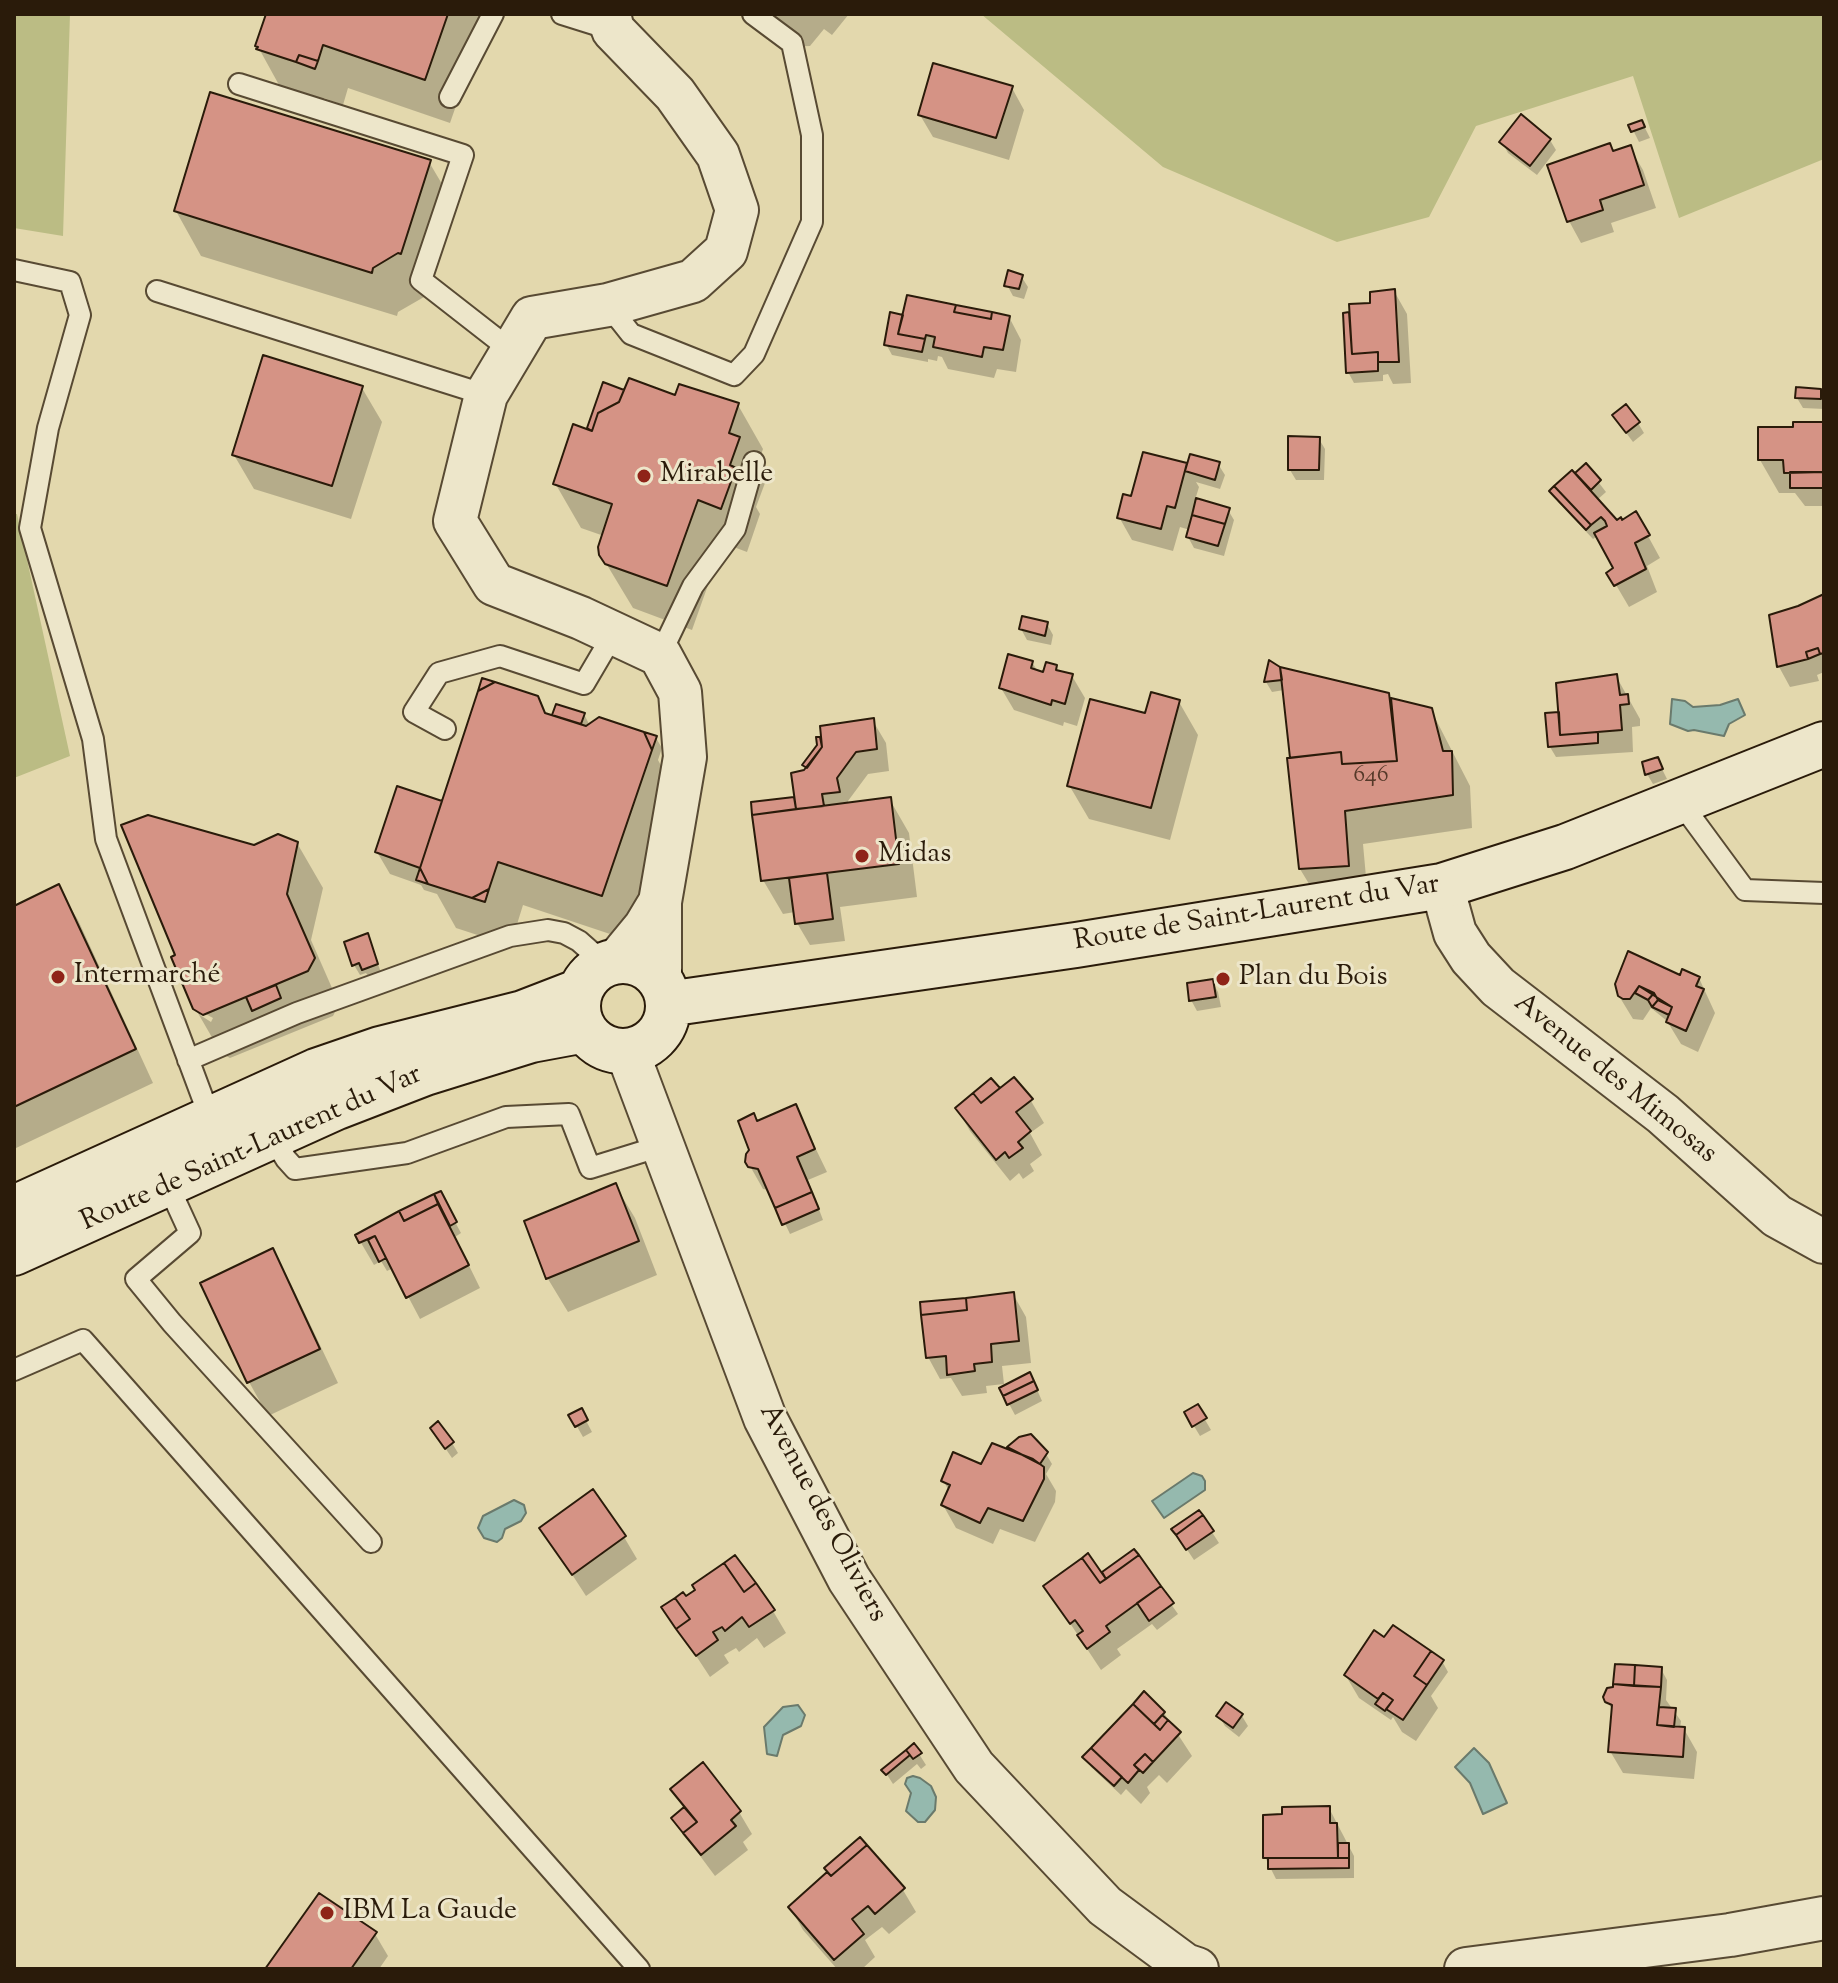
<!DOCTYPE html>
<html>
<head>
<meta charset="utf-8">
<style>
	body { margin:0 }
	#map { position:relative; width:1838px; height:1983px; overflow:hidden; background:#e3d8ad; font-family:"Sorts Mill Goudy",serif }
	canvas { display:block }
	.frame { position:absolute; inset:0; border:16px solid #2a1b0a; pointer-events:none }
</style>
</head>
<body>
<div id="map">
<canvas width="1838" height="1983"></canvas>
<div class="frame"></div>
</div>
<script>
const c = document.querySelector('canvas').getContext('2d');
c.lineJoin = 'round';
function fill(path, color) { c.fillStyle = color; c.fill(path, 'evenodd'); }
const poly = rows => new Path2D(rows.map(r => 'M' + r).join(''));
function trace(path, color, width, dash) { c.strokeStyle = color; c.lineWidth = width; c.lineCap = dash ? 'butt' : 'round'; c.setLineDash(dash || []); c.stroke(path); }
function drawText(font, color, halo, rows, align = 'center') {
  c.font = font + ' "Sorts Mill Goudy",serif'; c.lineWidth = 6; c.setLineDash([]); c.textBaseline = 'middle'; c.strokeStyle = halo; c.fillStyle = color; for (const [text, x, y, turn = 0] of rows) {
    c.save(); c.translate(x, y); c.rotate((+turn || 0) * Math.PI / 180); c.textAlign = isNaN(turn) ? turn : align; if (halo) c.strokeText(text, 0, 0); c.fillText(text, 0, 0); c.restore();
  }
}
const green = poly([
	[14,14,70,14,63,236,14,228],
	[981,14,1824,14,1824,159,1679,218,1633,76,1476,126,1429,217,1337,242,1163,167],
	[14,514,17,514,70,756,14,778]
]);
const water = poly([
	[1672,699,1685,701,1693,707,1720,705,1738,699,1745,715,1729,724,1724,736,1694,730,1688,731,1670,724,1672,699],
	[1193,1473,1202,1476,1205,1481,1205,1490,1164,1518,1152,1501,1193,1473],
	[514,1500,524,1505,526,1513,521,1521,505,1529,502,1538,497,1542,484,1538,478,1528,483,1516,514,1500],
	[798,1705,805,1715,801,1726,783,1735,777,1756,767,1754,764,1727,783,1707,798,1705],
	[1474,1748,1489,1763,1507,1803,1483,1814,1470,1783,1455,1767,1474,1748],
	[913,1776,920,1778,931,1786,936,1797,935,1810,925,1822,918,1822,906,1811,911,1793,905,1784,907,1778,913,1776]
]);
const shadow = poly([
	[268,14,482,14,486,20,450,123,348,88,343,105,324,98,321,106,284,94,257,45],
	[745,14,849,14,832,35,824,29,810,46,787,47],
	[1012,88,1024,110,1009,160,933,137,920,115],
	[1642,122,1650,138,1639,142,1631,126],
	[1550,140,1556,150,1537,175,1508,153,1502,142],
	[1630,148,1643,170,1656,208,1611,223,1614,232,1581,243,1569,221,1613,153],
	[429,162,455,206,427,298,424,297,398,312,397,316,201,256,176,211],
	[1021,276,1028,287,1024,299,1013,296,1007,285],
	[1394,291,1407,314,1411,383,1393,384,1388,374,1383,375,1383,381,1354,383,1348,372,1348,314,1352,321],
	[994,317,1009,317,1021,340,1016,372,997,369,994,378,948,369,942,357,938,356,937,361,928,359,928,362,892,355,886,344],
	[362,388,382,422,351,519,254,489,234,455],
	[1820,391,1824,398,1824,409,1803,408,1797,398],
	[625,393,738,405,763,449,756,469,765,483,756,507,760,514,747,552,723,543,692,630,633,608,601,555,604,536,581,528,555,483,592,432,589,428],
	[1638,423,1644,433,1633,442,1621,426],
	[1824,424,1824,506,1805,506,1795,493,1779,493,1760,460,1795,429],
	[1319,439,1325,449,1324,480,1296,480,1290,470],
	[1218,464,1225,475,1220,489,1196,482,1199,487,1195,500,1228,510,1234,520,1224,556,1194,548,1188,537,1190,530,1180,527,1173,551,1132,540,1119,517,1133,499,1186,465,1188,469],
	[1586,466,1606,492,1597,500,1617,522,1622,522,1636,514,1660,558,1647,566,1657,592,1629,607,1609,573,1616,569,1601,543,1596,537,1593,539,1558,502,1552,491],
	[1824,596,1824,672,1817,675,1819,681,1790,687,1778,665,1799,608],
	[1047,624,1053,635,1051,645,1027,640,1021,629],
	[1032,662,1038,672,1044,674,1056,667,1059,673,1072,676,1085,698,1077,726,1064,722,1063,726,1014,710,1001,688],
	[1279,669,1387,695,1390,700,1431,710,1470,786,1472,828,1363,844,1368,899,1320,902,1300,869,1284,690,1272,692,1266,682],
	[1616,676,1640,719,1640,726,1632,727,1633,752,1556,757,1550,747,1561,714],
	[1179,702,1198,735,1170,840,1089,819,1069,785,1147,716],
	[554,714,584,714,590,726,656,738,662,748,658,760,677,796,628,940,523,905,514,934,499,942,456,928,437,894,424,890,421,885,390,874,377,852,546,715,556,718],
	[873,721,886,743,889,771,868,774,848,801,849,805,890,800,909,833,917,897,840,907,845,941,810,945,797,923,795,912,783,914,763,880,753,804,793,799,797,806,805,772,819,746,819,739,824,746],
	[1657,759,1667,779,1653,784,1647,774],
	[297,843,323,888,311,940,339,1004,333,1016,230,1058,221,1053,195,1008,254,847],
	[200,1011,213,1018,211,1022,200,1015],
	[58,887,78,920,153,1083,14,1149,14,908],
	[367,935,382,975,370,979,366,973,360,975,354,965],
	[1681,978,1699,978,1715,1013,1698,1052,1681,1044,1667,1021,1651,1008,1643,1020,1633,1019,1619,996,1617,984],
	[1212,981,1218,992,1221,1007,1197,1011,1191,1000],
	[998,1089,1031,1101,1044,1123,1030,1133,1042,1155,1030,1164,1034,1171,1023,1179,1019,1173,1010,1181,970,1131,957,1109],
	[795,1106,827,1172,808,1180,823,1220,790,1234,769,1190,763,1189,750,1166],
	[615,1185,635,1218,657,1275,568,1312,548,1279,526,1222],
	[440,1194,461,1233,455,1237,480,1288,420,1319,393,1268,387,1271,381,1261,374,1265,357,1236],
	[272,1251,291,1284,338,1383,268,1416,249,1382,202,1284],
	[1013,1294,1026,1317,1031,1363,1002,1366,1004,1384,986,1386,987,1393,962,1396,951,1378,940,1379,928,1357],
	[1035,1385,1042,1401,1015,1415,1001,1389],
	[1197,1406,1211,1430,1200,1436,1186,1413],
	[581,1411,592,1432,583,1437,571,1416],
	[439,1439,452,1443,458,1453,452,1458],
	[1010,1448,1046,1454,1052,1464,1046,1474,1056,1491,1055,1502,1035,1542,1000,1529,993,1544,956,1528,943,1505,949,1491,943,1480,1013,1453],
	[1199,1512,1219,1543,1194,1560,1180,1539],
	[542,1528,624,1537,637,1559,586,1596],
	[1134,1552,1178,1614,1157,1630,1152,1624,1117,1649,1121,1655,1101,1670,1046,1587,1101,1575],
	[685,1599,773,1611,786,1633,764,1648,757,1638,739,1652,736,1648,724,1655,729,1663,710,1677,685,1639],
	[1385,1640,1442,1661,1448,1672,1431,1696,1438,1708,1416,1741,1402,1732,1393,1717,1391,1720,1359,1698,1346,1676],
	[1661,1669,1667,1680,1666,1700,1681,1721,1680,1729,1684,1729,1697,1752,1694,1779,1623,1773,1610,1751,1613,1711,1606,1699],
	[1144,1694,1164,1713,1192,1756,1167,1783,1159,1775,1147,1787,1150,1793,1141,1804,1126,1789,1121,1795,1091,1767,1085,1757],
	[1227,1704,1242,1716,1248,1726,1239,1737,1225,1726,1219,1716],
	[914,1746,926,1765,921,1769,917,1764,893,1784,884,1770],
	[673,1790,739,1812,752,1834,743,1842,748,1850,715,1876,680,1829,684,1809],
	[1329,1808,1354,1856,1354,1878,1276,1879,1265,1857],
	[829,1874,903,1890,916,1912,889,1934,882,1927,865,1940,875,1957,862,1969,837,1969,803,1930,790,1907],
	[375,1934,388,1956,379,1969,267,1969]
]);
const building = poly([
	[266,14,448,14,425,80,323,45,318,61,299,55,296,62,256,49,258,47,255,46,266,14],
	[299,55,318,61,315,69,296,62,299,55],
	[933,63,1013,86,996,138,918,115,933,63],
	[210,92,431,160,401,254,398,253,373,268,372,273,174,211,210,92],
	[1521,114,1551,139,1530,166,1499,142,1521,114],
	[1642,120,1645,127,1631,132,1628,125,1642,120],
	[1610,143,1613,151,1631,145,1644,185,1600,200,1603,210,1567,222,1547,165,1610,143],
	[1008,270,1023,275,1019,289,1004,286,1008,270],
	[1395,289,1399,362,1378,362,1378,352,1352,354,1349,304,1370,303,1370,292,1395,289],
	[907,295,956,305,954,312,991,319,992,312,1010,316,1003,350,984,347,982,357,933,347,935,337,926,335,925,339,898,334,907,295],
	[956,305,992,312,991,319,954,312,956,305],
	[890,312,903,315,898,334,925,339,922,352,884,345,890,312],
	[1349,312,1352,354,1378,352,1378,371,1346,373,1343,313,1349,312],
	[263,355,363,386,332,486,232,455,263,355],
	[629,378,675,395,679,384,739,403,729,433,740,437,730,465,736,468,721,509,698,500,667,586,605,564,599,555,598,547,612,504,553,484,573,424,592,431,598,413,619,402,629,378],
	[603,382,624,390,619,402,598,413,592,431,587,428,603,382],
	[1796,387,1821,389,1821,399,1795,398,1796,387],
	[1626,404,1640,422,1626,433,1612,415,1626,404],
	[1793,422,1824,422,1824,472,1784,473,1783,460,1758,460,1758,427,1793,427,1793,422],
	[1288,436,1320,437,1319,470,1288,470,1288,436],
	[1143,452,1187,463,1175,508,1167,506,1161,529,1117,518,1123,494,1131,496,1143,452],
	[1190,454,1220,462,1215,480,1185,471,1190,454],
	[1586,463,1601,480,1591,490,1575,473,1586,463],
	[1572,470,1617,520,1621,517,1622,520,1636,511,1650,535,1635,543,1646,569,1614,586,1606,573,1613,568,1594,533,1607,526,1605,521,1601,517,1591,525,1554,486,1572,470],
	[1790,472,1824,472,1824,488,1790,488,1790,472],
	[1554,486,1591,525,1586,530,1549,491,1554,486],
	[1196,498,1230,508,1225,524,1192,515,1196,498],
	[1192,515,1225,524,1218,546,1186,537,1192,515],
	[1824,594,1824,653,1820,654,1818,648,1806,652,1808,659,1777,667,1769,615,1798,606,1824,594],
	[1022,616,1048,622,1045,636,1019,629,1022,616],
	[1818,648,1820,654,1808,659,1806,652,1818,648],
	[1008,654,1033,661,1031,668,1043,672,1046,662,1057,665,1056,670,1073,674,1065,704,1052,700,1051,705,999,688,1008,654],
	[1269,660,1280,667,1282,680,1264,682,1269,660],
	[1280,667,1389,693,1397,761,1342,764,1341,752,1290,758,1280,667],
	[1617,674,1620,695,1628,694,1629,704,1620,705,1622,730,1560,735,1556,683,1617,674],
	[482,678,495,682,478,691,482,678],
	[495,682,538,696,545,713,586,726,599,717,644,732,652,750,602,896,498,862,489,889,472,898,428,884,420,868,478,691,495,682],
	[1151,692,1180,700,1151,808,1067,786,1090,699,1145,713,1151,692],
	[1391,698,1432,708,1443,751,1452,751,1453,795,1345,811,1349,866,1299,869,1287,758,1341,752,1342,764,1397,761,1391,698],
	[556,704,585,713,581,724,552,715,556,704],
	[1559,712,1560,735,1598,732,1598,743,1548,747,1545,713,1559,712],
	[874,718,877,749,856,752,837,778,840,792,822,794,824,806,796,809,791,773,804,770,822,747,820,726,874,718],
	[644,732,657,736,652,750,644,732],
	[816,737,820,737,822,747,807,768,802,765,817,745,816,737],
	[1658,757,1663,769,1645,775,1642,762,1658,757],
	[397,786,442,801,420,868,375,852,397,786],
	[794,797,796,809,752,815,751,802,794,797],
	[891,797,899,864,761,881,752,815,891,797],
	[148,815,254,845,278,834,298,842,287,894,315,958,308,971,203,1015,193,1009,171,957,175,955,121,825,148,815],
	[420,868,428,884,416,880,420,868],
	[827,873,833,919,795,924,789,878,827,873],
	[59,884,136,1049,14,1107,14,906,59,884],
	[489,889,485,902,472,898,489,889],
	[368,933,378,964,362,970,359,963,352,966,344,942,368,933],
	[1628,951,1680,975,1682,969,1700,977,1696,986,1704,989,1686,1031,1666,1022,1672,1007,1639,986,1630,999,1623,999,1618,996,1615,984,1628,951],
	[1213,979,1216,997,1189,1001,1187,983,1213,979],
	[276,985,281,998,252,1011,246,997,276,985],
	[1639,986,1654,993,1648,1000,1635,993,1639,986],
	[1654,993,1658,1000,1652,1007,1648,1000,1654,993],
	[1658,1000,1672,1007,1669,1015,1652,1007,1658,1000],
	[1014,1077,1033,1099,1016,1112,1031,1131,1018,1142,1023,1148,1009,1158,1005,1152,996,1160,955,1108,973,1093,981,1103,1014,1077],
	[991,1078,1000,1088,981,1103,973,1093,991,1078],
	[796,1104,815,1149,797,1157,812,1192,775,1208,758,1169,748,1167,745,1162,746,1154,749,1150,738,1121,754,1113,757,1121,796,1104],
	[616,1183,639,1241,546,1279,524,1221,616,1183],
	[441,1191,457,1222,450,1226,434,1194,441,1191],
	[812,1192,819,1209,782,1225,775,1208,812,1192],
	[434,1194,438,1204,404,1221,399,1211,434,1194],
	[438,1204,469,1265,406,1298,375,1236,359,1243,355,1235,399,1211,404,1221,438,1204],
	[375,1236,386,1258,379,1262,368,1240,375,1236],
	[273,1248,320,1349,247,1383,200,1283,273,1248],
	[1014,1292,1019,1341,991,1344,992,1362,974,1364,975,1371,947,1375,946,1356,926,1358,921,1315,967,1310,966,1298,1014,1292],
	[966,1298,967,1310,921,1315,920,1302,966,1298],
	[1030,1372,1034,1381,1003,1396,999,1388,1030,1372],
	[1034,1381,1038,1390,1007,1405,1003,1396,1034,1381],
	[1198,1404,1207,1418,1192,1427,1184,1412,1198,1404],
	[582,1408,588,1420,575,1427,568,1415,582,1408],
	[438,1421,454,1442,445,1449,430,1428,438,1421],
	[1031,1434,1048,1452,1040,1464,1007,1447,1019,1437,1031,1434],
	[992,1443,1033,1459,1044,1467,1044,1479,1023,1521,988,1508,980,1523,941,1505,950,1485,941,1481,953,1452,981,1464,992,1443],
	[593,1489,626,1536,572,1575,539,1528,593,1489],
	[1199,1510,1203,1515,1176,1535,1171,1529,1199,1510],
	[1203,1515,1214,1531,1186,1550,1176,1535,1203,1515],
	[1134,1549,1139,1555,1106,1579,1102,1572,1134,1549],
	[1088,1553,1106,1579,1100,1583,1082,1558,1088,1553],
	[735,1555,756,1583,744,1592,724,1563,735,1555],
	[1139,1555,1161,1586,1106,1626,1110,1632,1087,1649,1077,1635,1083,1631,1075,1620,1070,1624,1043,1586,1082,1558,1100,1583,1139,1555],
	[724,1563,744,1592,756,1583,775,1610,749,1627,742,1617,725,1631,722,1627,713,1632,718,1640,696,1656,676,1629,690,1619,675,1598,683,1592,686,1596,695,1590,692,1585,724,1563],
	[1161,1586,1174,1603,1149,1621,1137,1603,1161,1586],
	[675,1598,690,1619,676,1629,661,1607,675,1598],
	[1393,1625,1431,1651,1414,1676,1427,1685,1403,1720,1386,1709,1393,1700,1383,1693,1378,1699,1344,1675,1374,1630,1384,1637,1393,1625],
	[1431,1651,1444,1660,1427,1685,1414,1676,1431,1651],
	[1615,1664,1635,1665,1634,1686,1613,1684,1615,1664],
	[1635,1665,1662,1667,1661,1687,1634,1686,1635,1665],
	[1613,1684,1661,1687,1657,1725,1685,1727,1683,1757,1608,1752,1612,1705,1605,1702,1603,1697,1607,1688,1613,1687,1613,1684],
	[1144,1691,1165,1712,1154,1724,1133,1704,1144,1691],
	[1383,1693,1393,1700,1385,1711,1375,1704,1383,1693],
	[1226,1702,1243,1714,1233,1728,1216,1716,1226,1702],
	[1133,1704,1160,1730,1168,1720,1181,1732,1153,1762,1145,1754,1134,1765,1139,1770,1128,1783,1091,1748,1133,1704],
	[1659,1707,1676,1708,1674,1727,1657,1725,1659,1707],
	[1162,1715,1168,1720,1160,1730,1154,1724,1162,1715],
	[914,1743,922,1753,913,1759,906,1750,914,1743],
	[1091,1748,1122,1777,1114,1786,1082,1757,1091,1748],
	[906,1750,910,1755,886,1775,881,1770,906,1750],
	[1145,1754,1153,1762,1143,1773,1134,1765,1145,1754],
	[703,1762,741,1811,731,1820,736,1826,701,1855,683,1833,697,1822,670,1789,703,1762],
	[1330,1806,1330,1823,1337,1823,1338,1858,1263,1858,1263,1815,1282,1814,1282,1807,1330,1806],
	[684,1807,697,1822,683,1833,671,1818,684,1807],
	[860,1837,867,1845,831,1876,824,1868,860,1837],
	[1338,1843,1349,1843,1349,1858,1338,1858,1338,1843],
	[867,1845,905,1888,875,1914,868,1906,852,1919,864,1934,834,1960,788,1907,827,1872,831,1876,867,1845],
	[1268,1858,1349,1858,1349,1868,1268,1869,1268,1858],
	[319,1893,377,1932,351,1969,265,1969,319,1893]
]);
const lane = poly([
	[562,14,613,30],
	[239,84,463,155,421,280,512,351],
	[450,97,493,14],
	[14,270,70,282,80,315,48,428,30,528,93,739,106,839,212,1123],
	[157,291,486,395],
	[608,305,631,334,734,375,754,354,812,222,812,135,792,43,753,14],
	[660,655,693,586,735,529,754,462],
	[445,729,414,712,439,673,500,656,584,684,614,633],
	[1681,803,1745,890,1824,893],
	[188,1060,297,1013,510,936,548,930,564,933,579,941,605,964],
	[266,1138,273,1138,286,1159,295,1169,407,1153,506,1117,569,1114,590,1168,661,1146],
	[168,1185,190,1233,136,1279,172,1323,371,1542],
	[14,1370,83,1340,639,1969]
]);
const street = poly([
	[609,14,613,30,675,94,718,155,737,210,726,251,693,281,608,305,532,318,486,395,455,521,494,584,581,618,660,655,680,692,685,757,660,902,660,979],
	[1442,886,1455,933,1471,958,1498,987,1663,1114,1777,1216,1824,1242],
	[617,961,645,927,660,902],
	[627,1051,765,1418,849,1579,974,1767,1105,1906,1185,1965,1197,1969],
	[1466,1969,1730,1935,1824,1918]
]);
const secondary = poly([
	'578 1006a45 45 0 1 1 90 0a45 45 0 1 1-90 0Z',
	[668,1002,688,1001,1076,945,1442,886,1565,847,1824,744],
	[14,1208,316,1071,380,1049,523,1013,580,991],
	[14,1253,337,1107,425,1073,531,1040,585,1030]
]);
const markers = [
	[644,476,8,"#8f2418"],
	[862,856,8,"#8f2418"],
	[58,977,8,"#8f2418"],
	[1223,979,8,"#8f2418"],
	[327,1913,8,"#8f2418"]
];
const numberNames = [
	["646",1371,777]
];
const poiNames = [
	["Mirabelle",660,476],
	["Midas",878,856],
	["Intermarché",74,977],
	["Plan du Bois",1239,979],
	["IBM La Gaude",343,1913]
];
const streetNames = [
	["Route de Saint-Laurent du Var",1257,915,-9],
	["Avenue des Mimosas",1614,1080,39],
	["Route de Saint-Laurent du Var",252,1150,-24],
	["Avenue des Oliviers",821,1514,62]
];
fill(green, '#bbbc84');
fill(water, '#95b9ae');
trace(water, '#6a7a6c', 2);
fill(shadow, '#0003');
fill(building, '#d59385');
trace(building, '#2a1b0a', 2);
trace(lane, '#584a33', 24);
trace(street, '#584a33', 46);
trace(secondary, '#2a1b0a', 48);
trace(lane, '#ede6ca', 20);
trace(street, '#ede6ca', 42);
trace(secondary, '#ede6ca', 44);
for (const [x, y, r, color] of markers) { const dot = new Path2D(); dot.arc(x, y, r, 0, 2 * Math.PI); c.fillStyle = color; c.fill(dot); trace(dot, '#ede6ca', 3); }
drawText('24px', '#553929', null, numberNames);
drawText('28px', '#2a1b0a', '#ede6ca', poiNames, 'left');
drawText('28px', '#2a1b0a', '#ede6ca', streetNames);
</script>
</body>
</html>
